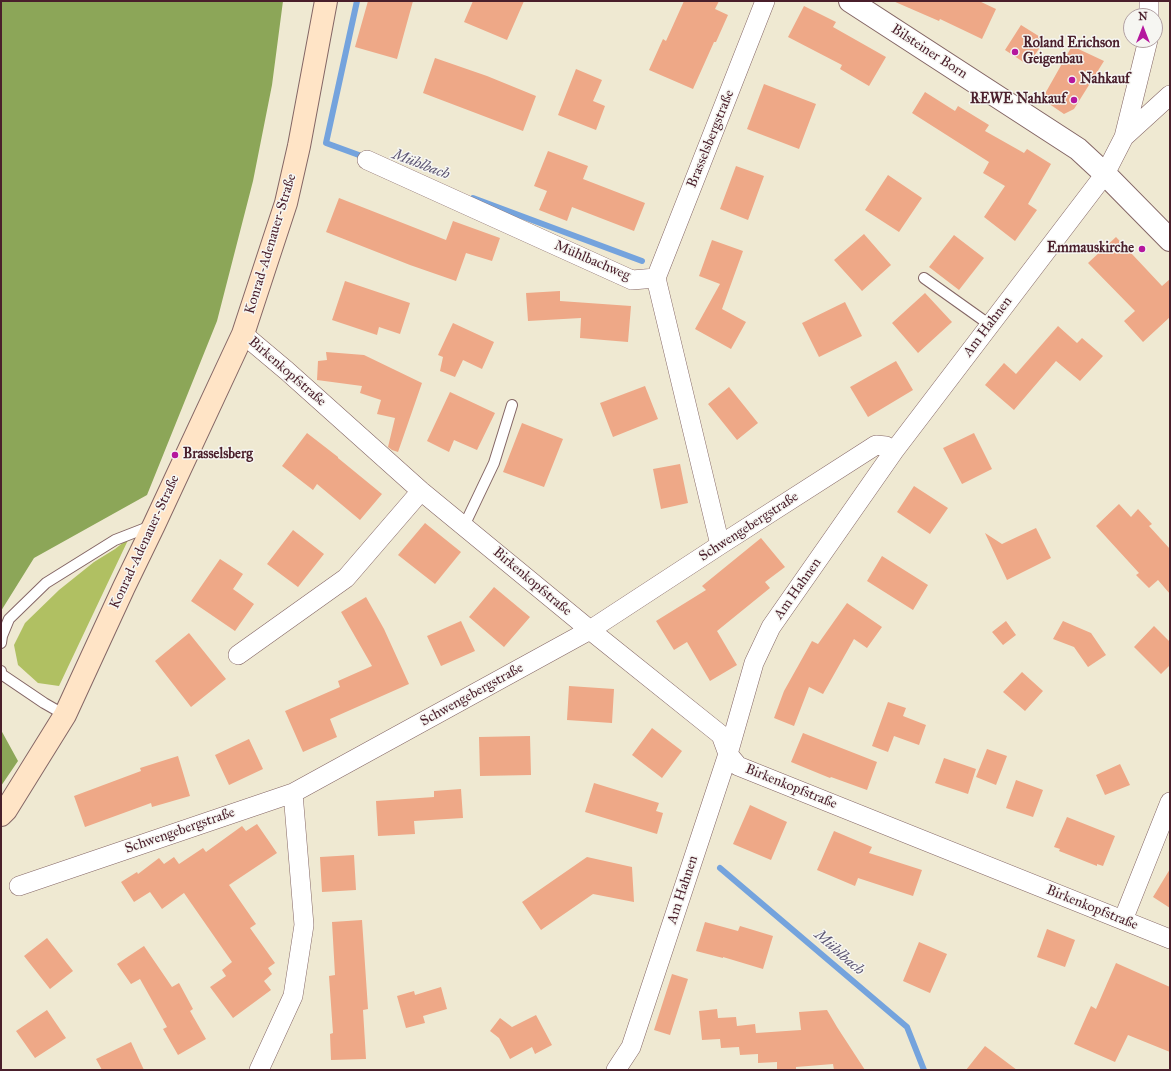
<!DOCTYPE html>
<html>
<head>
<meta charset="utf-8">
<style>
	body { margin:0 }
	#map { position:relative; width:1171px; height:1071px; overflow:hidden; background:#efe9d2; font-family:"IM FELL Great Primer",serif }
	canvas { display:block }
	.frame { position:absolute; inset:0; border:2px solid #4a1f2b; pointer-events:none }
	.north { position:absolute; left:1123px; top:8px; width:40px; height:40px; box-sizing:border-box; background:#f6f6f2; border:1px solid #b1a0a2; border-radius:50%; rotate:0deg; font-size:11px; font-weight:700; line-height:16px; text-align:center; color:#4a1f2b }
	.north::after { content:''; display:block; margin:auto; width:14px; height:18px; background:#b5179e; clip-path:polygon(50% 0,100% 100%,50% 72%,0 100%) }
</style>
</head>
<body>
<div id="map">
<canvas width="1171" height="1071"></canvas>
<div class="frame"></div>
<div class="north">N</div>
</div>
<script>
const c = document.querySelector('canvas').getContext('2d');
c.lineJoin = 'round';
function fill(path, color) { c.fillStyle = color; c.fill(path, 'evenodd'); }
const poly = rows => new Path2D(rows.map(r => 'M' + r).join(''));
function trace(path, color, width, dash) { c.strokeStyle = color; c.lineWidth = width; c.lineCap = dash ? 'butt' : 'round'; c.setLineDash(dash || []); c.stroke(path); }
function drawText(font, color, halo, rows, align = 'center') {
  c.font = font + ' "IM FELL Great Primer",serif'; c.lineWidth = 3; c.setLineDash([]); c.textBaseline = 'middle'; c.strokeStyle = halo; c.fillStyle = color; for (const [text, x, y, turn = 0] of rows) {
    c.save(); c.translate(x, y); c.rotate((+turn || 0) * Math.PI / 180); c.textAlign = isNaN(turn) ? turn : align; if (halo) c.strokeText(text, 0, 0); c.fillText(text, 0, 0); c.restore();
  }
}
const green = poly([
	[129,538,59,686,38,683,18,665,14,645,25,623,59,590,94,562,115,549]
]);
const forest = poly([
	[1,1,283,1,272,85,253,181,217,321,147,495,34,558,1,611],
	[1,730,18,761,1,786]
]);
const stream = poly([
	[357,1,326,143,367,158],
	[473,198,642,261],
	[720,868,907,1027,924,1070]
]);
const building = poly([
	[368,1,413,1,397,59,355,47],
	[473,1,524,1,507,40,464,22],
	[684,1,719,1,715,9,728,15,716,42,714,42,693,89,649,70,663,39,666,41],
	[893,1,979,1,996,9,982,39,940,19,939,21],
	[804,6,836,22,833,27,886,57,869,86,840,69,842,65,788,37],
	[1021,25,1045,40,1028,65,1005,50],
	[1072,46,1104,61,1074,109,1064,114,1042,99],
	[435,58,487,76,536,96,523,131,423,93],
	[576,69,602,80,593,101,605,106,596,130,558,115],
	[764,84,816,104,799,149,747,129],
	[925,92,955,111,958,106,989,125,985,131,1024,153,1027,149,1051,164,1028,204,1037,210,1015,241,984,217,1005,186,983,173,989,162,912,113],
	[548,151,588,166,583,179,645,203,634,231,572,207,567,221,539,210,547,191,534,186],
	[736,166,764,176,748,220,720,209],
	[888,175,922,198,899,232,865,210],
	[339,198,446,240,453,221,500,238,492,261,466,253,456,281,410,265,326,232],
	[864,234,891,265,862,291,834,260],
	[954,235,984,258,959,290,929,267],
	[1116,237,1162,286,1170,279,1170,317,1143,342,1124,321,1135,311,1088,263],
	[712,240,743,251,722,309,746,322,731,349,695,329,720,284,699,276],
	[345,281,410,303,400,334,379,327,377,335,332,320],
	[560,291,560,301,631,306,628,342,580,338,581,318,528,321,526,293],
	[925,293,952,322,918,353,892,323],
	[845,302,862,336,819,357,802,323],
	[453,323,494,342,482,369,463,360,455,377,440,371,443,357,438,355],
	[1058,326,1077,343,1082,338,1103,356,1080,381,1056,361,1014,410,985,385,1004,363,1016,374],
	[326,352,364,355,422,383,398,452,392,450,388,447,395,418,377,414,381,400,360,393,362,386,317,380,318,361,327,360],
	[896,361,913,390,868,417,850,387],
	[645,386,658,419,613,437,600,403],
	[729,387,758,423,737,440,708,404],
	[450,392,495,413,477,450,454,440,449,452,427,441],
	[522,423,563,439,544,487,503,472],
	[307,433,338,457,338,458,382,494,360,520,317,484,313,490,282,466],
	[974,433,992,469,962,484,943,448],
	[680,464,688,503,661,509,653,469],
	[914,486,948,508,930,534,897,512],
	[1119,504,1131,517,1138,509,1152,524,1149,526,1170,549,1170,594,1158,580,1149,588,1136,575,1139,573,1096,526],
	[425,523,461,552,435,584,398,555],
	[1036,528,1051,558,1007,580,985,533,1002,544],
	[293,530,324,554,298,587,267,564],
	[761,538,785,567,765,582,770,588,717,631,737,665,710,681,687,642,674,650,656,621,706,590,702,586],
	[882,556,928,585,913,610,867,581],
	[220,559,243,574,233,589,254,604,235,631,191,601],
	[494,587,530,617,504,647,469,617],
	[366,597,384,629,409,684,330,719,337,737,303,752,285,711,340,687,338,681,372,666,341,612],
	[847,603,882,627,867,648,854,639,823,694,809,687,794,726,774,718,784,691,812,641,818,644],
	[461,621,475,651,441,666,427,636],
	[1006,621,1016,635,1003,645,992,632],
	[1063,621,1091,633,1106,655,1088,667,1074,647,1053,639],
	[1154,626,1170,642,1170,665,1161,674,1134,647],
	[189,633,226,679,191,707,155,661],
	[1022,672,1043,691,1025,711,1003,692],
	[569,686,614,689,612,723,567,720],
	[888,702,906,708,903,716,926,725,919,745,894,736,888,752,872,746],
	[652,728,682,751,662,778,632,755],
	[803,733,877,762,867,790,831,777,830,778,791,762],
	[530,736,531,775,480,776,479,737],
	[249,739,263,769,229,785,215,755],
	[987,749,1007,756,996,785,976,777],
	[178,756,190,796,152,807,151,803,85,827,74,796,141,771,140,768],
	[944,758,976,769,968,794,935,783],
	[1120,764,1130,785,1105,795,1096,775],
	[1016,780,1043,790,1033,817,1006,808],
	[594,783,659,803,656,811,663,813,657,834,585,812],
	[461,789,463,818,414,821,415,834,378,836,376,801,434,797,434,791],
	[750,805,787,822,771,860,733,844],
	[1067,817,1115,836,1103,866,1097,864,1097,866,1059,851,1060,849,1054,847],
	[257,824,277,853,229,885,256,924,250,928,275,963,268,968,272,974,264,981,271,990,233,1018,210,987,226,976,222,970,232,962,184,893,162,909,150,892,134,902,121,882,137,872,138,874,159,858,164,864,174,857,179,864,203,848,206,852,242,826,246,831],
	[834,831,872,847,869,853,922,870,913,896,858,878,855,886,817,870],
	[354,855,356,890,322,892,320,857],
	[587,857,632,867,634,902,593,894,541,930,522,902],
	[1170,869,1170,908,1153,897],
	[362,920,368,1009,363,1010,366,1059,331,1060,330,1034,333,1033,329,976,335,975,332,922],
	[705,922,738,931,740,926,773,936,763,969,723,957,723,958,696,951],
	[1047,929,1075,940,1065,967,1037,957],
	[47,938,73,971,50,989,24,956],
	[919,942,947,954,930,993,903,981],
	[144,946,172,987,179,983,193,1009,190,1011,206,1039,178,1055,163,1029,167,1027,140,979,131,984,117,964],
	[1116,963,1170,987,1170,1052,1128,1035,1115,1062,1074,1044,1091,1006,1096,1009],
	[672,974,688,979,670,1035,654,1030],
	[441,987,447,1009,423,1016,425,1023,406,1028,397,996,414,991,415,995],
	[717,1009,718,1018,736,1017,737,1026,755,1024,756,1033,801,1030,799,1012,827,1010,837,1027,865,1070,834,1070,833,1064,796,1067,796,1070,777,1070,777,1062,758,1063,758,1054,740,1055,739,1047,721,1048,720,1039,702,1040,699,1011],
	[47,1010,66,1038,35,1058,16,1031],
	[536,1015,552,1045,535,1054,532,1047,510,1059,499,1038,490,1031,500,1018,512,1027],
	[131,1042,144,1070,102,1070,96,1059],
	[985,1046,1017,1070,966,1070]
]);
const service = poly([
	[924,278,990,325],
	[464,526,494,463,512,405],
	[1,643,2,636,9,619,46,583,115,540,151,526],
	[1,671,1,674,44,703,65,715]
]);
const minor = poly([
	[1149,1,1149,16],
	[1124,137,1170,95],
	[367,160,632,280,656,278],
	[656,278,765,1],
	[656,278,720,545],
	[243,334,287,371,421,491,590,630,721,735,728,754,738,766,1170,939],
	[238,655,346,578,421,491],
	[19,886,293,793,590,630,720,545,876,445,886,446,894,451],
	[1123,920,1170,802],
	[259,1070,293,996,304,925,293,793],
	[616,1070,631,1047,728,754,754,663,771,627,894,451,1105,174,1124,137,1148,40]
]);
const tertiary = poly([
	[850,1,1078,149,1105,174,1170,240]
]);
const secondary = poly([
	[1,815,6,810,65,715,124,587,154,525,243,334,286,203,299,146,326,1]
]);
const markers = [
	[1015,52,4,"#b5179e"],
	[1072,80,4,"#b5179e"],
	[1074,100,4,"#b5179e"],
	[1142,249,4,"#b5179e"],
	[175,455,4,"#b5179e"]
];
const poiNames = [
	["Roland Erichson",1023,44],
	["Geigenbau",1023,60],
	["Nahkauf",1080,80],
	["REWE Nahkauf",1066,100,"right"],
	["Emmauskirche",1134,249,"right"],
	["Brasselsberg",183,455]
];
const streetNames = [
	["Bilsteiner Born",929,52,33],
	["Brasselsbergstraße",711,139,-68],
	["Konrad-Adenauer-Straße",271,244,-73],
	["Mühlbachweg",592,261,23],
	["Am Hahnen",988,327,-53],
	["Birkenkopfstraße",287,372,41],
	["Schwengebergstraße",749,527,-33],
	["Konrad-Adenauer-Straße",145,542,-65],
	["Birkenkopfstraße",532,582,40],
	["Am Hahnen",798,589,-55],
	["Schwengebergstraße",472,695,-29],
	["Birkenkopfstraße",791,787,22],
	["Schwengebergstraße",180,831,-19],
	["Am Hahnen",683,890,-72],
	["Birkenkopfstraße",1092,908,22]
];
const waterNames = [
	["Mühlbach",421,165,21],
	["Mühlbach",839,953,41]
];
fill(green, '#b0c062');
fill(forest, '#8ca658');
trace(stream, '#74a3dd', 6);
fill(building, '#eea887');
trace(service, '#846665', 12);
trace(minor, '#846665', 20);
trace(tertiary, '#846665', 24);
trace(secondary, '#846665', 24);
trace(service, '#fff', 10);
trace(minor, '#fff', 19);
trace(tertiary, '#fff', 22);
trace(secondary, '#ffe4c6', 22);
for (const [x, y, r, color] of markers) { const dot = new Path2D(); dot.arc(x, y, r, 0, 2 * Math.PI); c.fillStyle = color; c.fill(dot); trace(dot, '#f6f6f2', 1.5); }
drawText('bold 14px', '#4a1f2b', '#f6f6f2', poiNames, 'left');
drawText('14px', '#4a1f2b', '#f6f6f2', streetNames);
drawText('italic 15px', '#5b5472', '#f6f6f2', waterNames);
</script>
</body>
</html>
